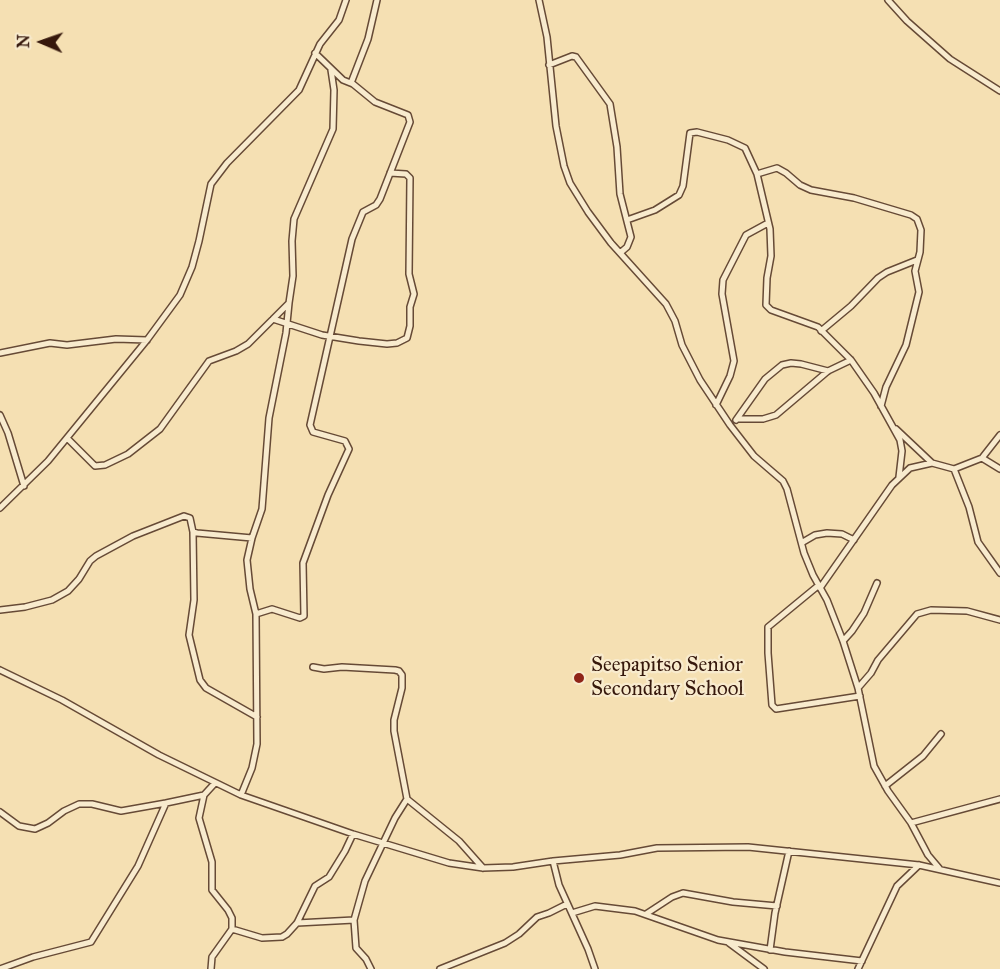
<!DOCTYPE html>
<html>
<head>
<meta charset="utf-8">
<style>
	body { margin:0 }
	#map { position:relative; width:1000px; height:969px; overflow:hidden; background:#f5e0b3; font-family:"IM FELL Great Primer",serif }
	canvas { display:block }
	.north { position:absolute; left:12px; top:12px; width:60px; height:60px; -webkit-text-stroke:4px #f8ebce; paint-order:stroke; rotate:272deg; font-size:16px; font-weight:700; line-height:24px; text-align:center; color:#36180c }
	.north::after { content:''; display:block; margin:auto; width:21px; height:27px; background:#36180c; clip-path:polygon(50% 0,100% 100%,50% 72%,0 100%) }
</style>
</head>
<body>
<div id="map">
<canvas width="1000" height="969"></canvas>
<div class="north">N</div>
</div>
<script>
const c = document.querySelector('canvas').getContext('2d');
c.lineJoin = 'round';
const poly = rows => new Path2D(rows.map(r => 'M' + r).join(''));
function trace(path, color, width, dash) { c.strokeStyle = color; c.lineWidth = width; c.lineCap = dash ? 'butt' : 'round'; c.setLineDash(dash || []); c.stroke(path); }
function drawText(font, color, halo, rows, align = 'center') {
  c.font = font + ' "IM FELL Great Primer",serif'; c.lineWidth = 4.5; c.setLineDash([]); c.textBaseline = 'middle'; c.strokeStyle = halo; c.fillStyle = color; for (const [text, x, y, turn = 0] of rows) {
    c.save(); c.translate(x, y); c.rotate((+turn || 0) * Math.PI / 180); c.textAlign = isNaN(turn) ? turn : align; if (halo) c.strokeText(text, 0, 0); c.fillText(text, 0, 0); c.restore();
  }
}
const minor = poly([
	[539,0,547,37,556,126,564,166,570,183,588,212,611,243,666,304,675,321,682,345,700,380,730,425,754,456,783,481,787,489,804,553,813,575,827,600,843,641,858,688,874,766,888,791,911,823,928,855,939,868],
	[888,0,907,21,950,59,1000,91],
	[549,65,572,56,576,57,610,104,617,147,620,194,631,237,627,247,620,253],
	[351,83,368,39,377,0],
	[757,174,777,168,786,173,800,185,811,190,854,198,911,215,917,219,921,230,920,252,915,271,919,292,906,345,886,387,881,406],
	[627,220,655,210,679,195,683,186,690,133,697,132,728,140,745,148,757,174,770,229,771,256,767,278,766,305,771,310,818,327,851,360,874,393,900,440,902,451,899,477],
	[273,319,322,335,359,341,387,344,397,343,407,338,410,326,410,307,414,294,409,274,410,178,406,174,390,173],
	[821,331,851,306,878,278,887,272,917,260],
	[0,353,50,343,67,345,116,339,147,340],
	[716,405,730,376,734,361,722,294,723,280,746,235,768,223],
	[0,415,8,433,24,486],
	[737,419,763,419,776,415,828,371,851,360],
	[736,420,765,379,782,365,791,363,801,364,828,371],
	[896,429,932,463],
	[67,438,95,466,105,465,128,454,160,429,209,361,236,351,248,344,289,303,293,276,292,241,294,219,333,129,334,90,331,70],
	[982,458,1000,435],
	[954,469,969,507,978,542,1000,573],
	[0,508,48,461,147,340,180,295,192,267,199,241,211,184,227,163,299,90,320,44,339,20,346,0],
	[193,532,194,600,189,635,200,680,206,688,257,717],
	[803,542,815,535,827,533,842,534,854,540],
	[819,585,768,627,768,653,772,705,776,709,860,696],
	[820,588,892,485,910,468,932,463,954,469,982,458,1000,469],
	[0,610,25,607,52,600,68,591,79,579,90,561,96,556,133,536,184,516,190,518,193,532,197,533,252,538],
	[256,614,272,609,300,618,304,616,303,563,328,495,349,449,345,441,313,432,310,425,352,239,363,212,376,205,380,199,410,122,408,115,375,102,353,84,343,80,315,53],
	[843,641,852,631,864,613,877,583],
	[313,667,324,669,342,667,395,670,399,671,402,675,402,688,394,720,394,731,407,799],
	[0,670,62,700,159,755,241,795,353,834,449,863,483,868,513,867,553,861,620,855,657,848,748,847,919,865,1000,883],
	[858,688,871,673,878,660,917,614,931,610,967,611,1000,620],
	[885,786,923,756,941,734],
	[204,795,199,818,212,862,212,890,228,910,232,918,232,929,212,957,211,969],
	[241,795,252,768,257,744,256,614,250,589,247,560,252,538,262,509,269,418,286,333,289,303],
	[0,812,19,826,35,829,48,823,64,811,79,804,92,804,121,811,166,803],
	[911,823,1000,799],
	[553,861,559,885,588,949,595,969],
	[572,913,595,906,635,911,718,940,785,952,862,961],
	[646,914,672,897,683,893,733,902,777,906],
	[297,923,354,920],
	[232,929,262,938,282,937,287,934,297,923,315,886,329,877,345,851,353,834],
	[729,943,764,969],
	[770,950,775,913,789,851],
	[0,969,33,957,91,942,138,866,166,803,204,795,215,783],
	[371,969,366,959,356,948,354,920,365,881,395,818,407,799,459,841,483,868],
	[440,969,505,943,519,934,537,917,549,913,567,904],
	[858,969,897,886,919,865]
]);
const markers = [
	[579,678,6,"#8f2418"]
];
const poiNames = [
	["Seepapitso Senior",591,666],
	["Secondary School",591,690]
];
trace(minor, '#664a36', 8);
trace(minor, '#f8ebce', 5);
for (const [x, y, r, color] of markers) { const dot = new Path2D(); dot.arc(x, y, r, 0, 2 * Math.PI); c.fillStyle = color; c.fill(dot); trace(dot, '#f8ebce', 2); }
drawText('21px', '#36180c', '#f8ebce', poiNames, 'left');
</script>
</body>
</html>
